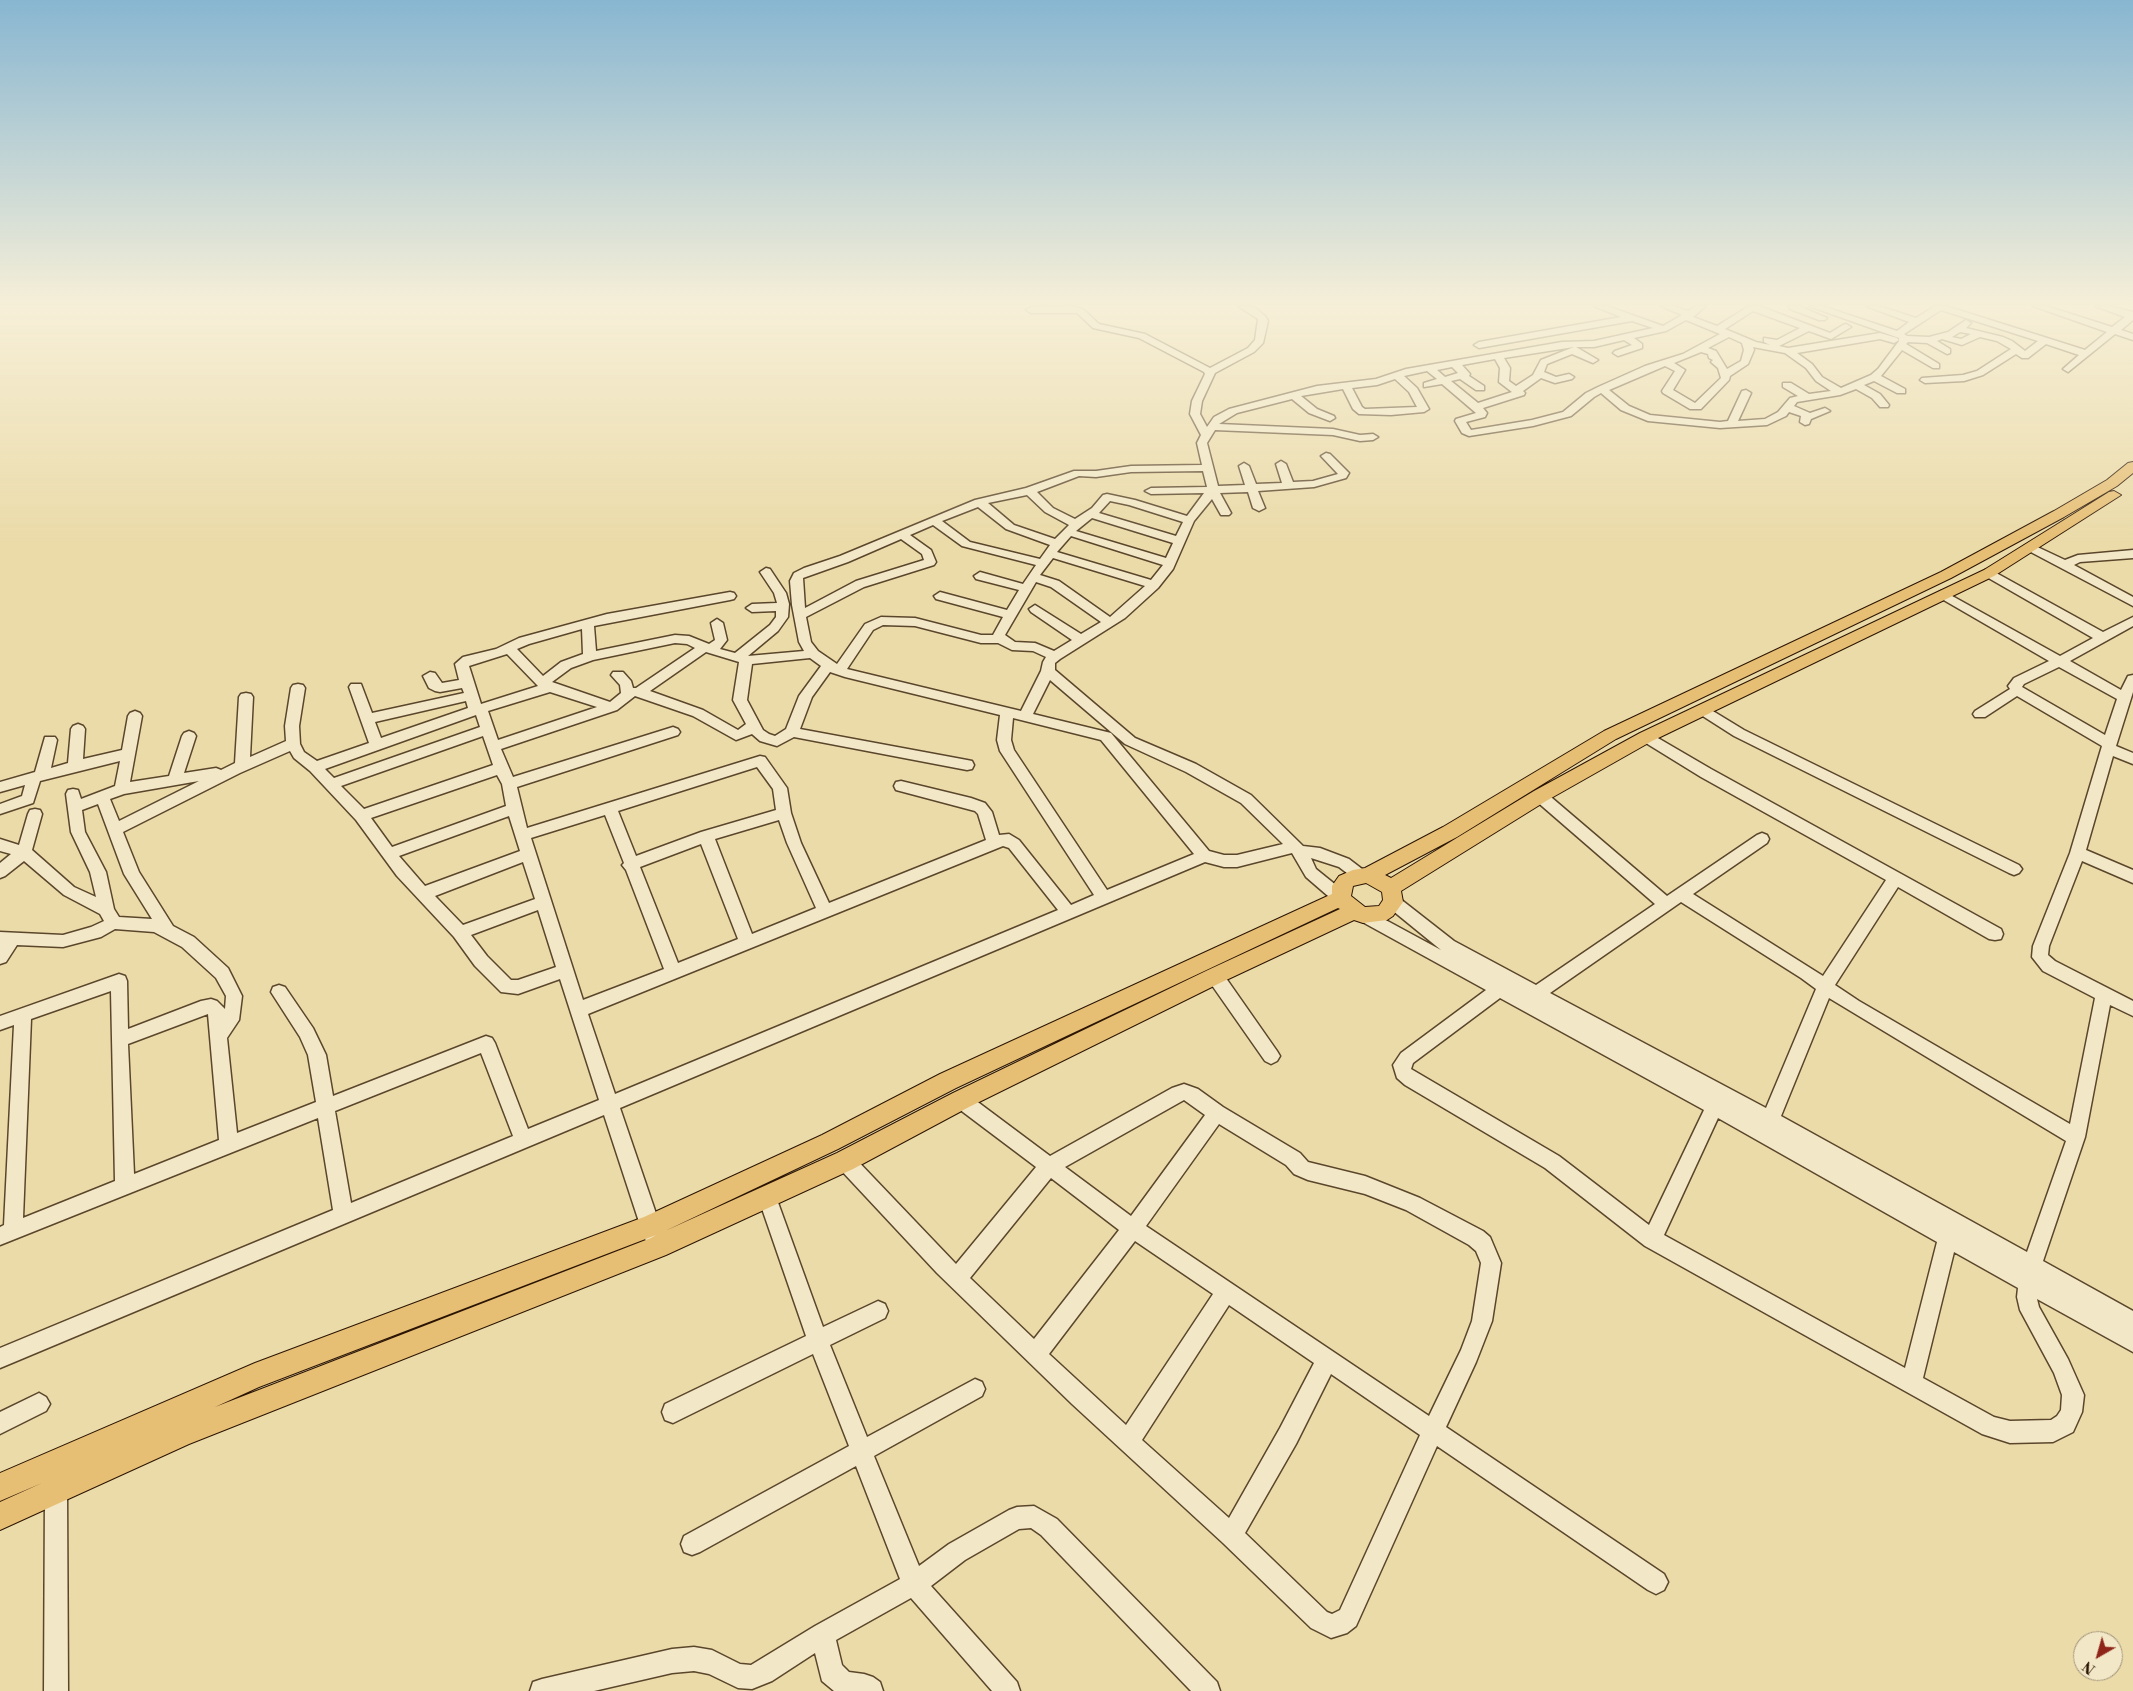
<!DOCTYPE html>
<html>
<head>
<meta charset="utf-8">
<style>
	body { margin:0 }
	#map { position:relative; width:2133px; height:1691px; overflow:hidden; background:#ebdba9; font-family:"Libre Bodoni",serif }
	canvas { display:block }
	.north { position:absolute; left:2073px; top:1631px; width:50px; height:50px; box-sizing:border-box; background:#f2e8c7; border:1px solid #a29379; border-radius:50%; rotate:218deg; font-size:14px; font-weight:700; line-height:20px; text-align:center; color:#2b1403 }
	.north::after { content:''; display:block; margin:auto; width:18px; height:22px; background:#8f2418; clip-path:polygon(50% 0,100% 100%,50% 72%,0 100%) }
</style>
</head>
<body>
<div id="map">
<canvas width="2133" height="1691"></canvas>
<div class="north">N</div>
</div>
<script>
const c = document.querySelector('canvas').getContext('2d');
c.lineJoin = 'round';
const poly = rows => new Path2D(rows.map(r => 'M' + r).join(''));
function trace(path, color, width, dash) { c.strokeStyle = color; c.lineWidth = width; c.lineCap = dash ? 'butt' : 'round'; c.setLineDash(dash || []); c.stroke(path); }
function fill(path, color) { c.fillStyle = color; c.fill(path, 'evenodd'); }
const minor = poly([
	[1071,306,1083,309,1099,324,1145,334,1210,368,1248,348,1255,340,1258,319,1238,306,1254,307,1265,316,1268,321,1263,343,1254,352,1215,373,1202,401,1200,414,1207,427,1214,417,1229,409,1317,386,1376,379,1406,369,1562,342,1594,341,1653,328,1632,321,1479,348,1474,345,1479,342,1621,317,1594,306,1607,306,1663,326,1682,315,1661,306,1674,306,1688,311,1696,306,1706,306,1693,317,1717,326,1749,306,1759,306,1830,333,1843,325,1846,324,1851,327,1831,339,1809,331,1779,346,1788,348,1880,333,1897,338,1899,340,1894,343,1880,339,1797,353,1812,364,1822,377,1841,388,1871,375,1878,369,1899,341,1899,338,1809,306,1822,306,1897,331,1909,322,1866,306,1879,306,1916,318,1935,306,1946,306,2085,350,2107,332,2033,306,2046,306,2112,327,2125,317,2095,306,2109,306,2133,312,2133,320,2121,330,2133,334,2133,340,2115,334,2068,372,2063,369,2079,355,2046,344,2028,358,2022,358,2016,354,1983,375,1964,381,1925,383,1920,380,1922,378,1963,375,1977,371,2011,349,1997,341,1980,337,1962,345,1942,339,1937,341,1950,349,1950,353,1947,354,1927,343,1908,342,1906,344,1939,364,1939,368,1933,368,1902,350,1881,376,1905,389,1905,393,1897,393,1874,381,1864,385,1880,394,1889,405,1888,407,1880,407,1872,398,1856,389,1840,395,1797,402,1794,406,1810,413,1825,408,1830,411,1811,419,1809,424,1805,425,1800,422,1801,416,1789,412,1786,416,1767,425,1720,428,1648,421,1621,410,1601,393,1594,397,1571,416,1533,426,1469,436,1462,433,1455,421,1456,419,1476,413,1442,384,1424,387,1424,383,1437,379,1427,371,1404,376,1417,388,1429,409,1424,412,1391,415,1359,414,1353,409,1343,389,1301,396,1317,409,1334,416,1335,418,1330,421,1309,413,1292,399,1237,413,1219,424,1333,429,1360,435,1373,434,1378,437,1373,440,1360,441,1333,435,1215,430,1207,443,1218,486,1245,485,1239,466,1244,463,1249,466,1256,484,1282,483,1276,464,1281,461,1286,464,1293,482,1313,481,1338,474,1321,456,1326,453,1330,454,1349,473,1346,478,1314,487,1258,491,1265,508,1259,511,1253,508,1248,492,1220,493,1231,513,1229,515,1221,515,1212,499,1194,521,1173,569,1158,588,1125,618,1060,659,1055,663,1055,670,1135,738,1196,764,1251,795,1303,846,1320,848,1349,859,1366,872,1369,876,1366,880,1361,882,1356,880,1339,867,1311,858,1316,869,1347,894,1349,898,1347,902,1341,904,1335,902,1306,877,1292,853,1237,867,1224,867,1205,862,620,1108,663,1234,660,1241,653,1243,646,1241,643,1234,604,1115,0,1368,0,1348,333,1210,318,1118,0,1245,0,1227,4,1225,14,1025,0,1030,0,1016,119,974,125,976,127,981,128,1029,201,1001,211,999,217,1001,225,1009,226,996,216,978,182,947,154,932,115,929,101,937,63,947,17,945,6,962,0,964,0,932,63,935,91,927,104,921,100,914,64,895,24,861,5,876,0,878,0,863,11,854,0,851,0,839,19,845,28,814,30,810,35,809,40,810,42,814,32,850,74,887,96,897,90,872,71,832,66,794,68,790,73,789,78,790,81,799,115,786,120,761,40,781,33,803,0,814,0,804,22,796,25,785,0,792,0,782,35,772,45,737,55,737,57,740,51,768,68,763,71,729,73,726,78,724,83,726,85,729,83,759,122,750,128,716,130,713,135,711,140,713,142,716,130,782,169,776,182,736,184,733,189,731,194,733,196,736,184,773,216,768,221,770,235,763,239,697,241,694,246,693,251,694,253,697,250,757,286,741,285,726,291,688,293,685,298,684,303,685,305,688,299,726,300,744,304,752,317,761,369,743,349,687,351,684,361,684,372,713,464,693,462,688,440,692,435,691,429,688,423,676,430,672,435,673,442,683,459,680,455,664,463,657,496,649,519,638,607,614,730,592,734,593,736,596,734,599,730,600,594,626,596,651,675,635,689,636,709,644,715,640,711,623,717,619,723,623,727,640,720,649,735,653,770,625,776,617,776,611,752,612,746,608,752,604,777,603,774,593,760,572,766,568,770,569,786,593,789,604,788,617,778,631,748,656,804,651,799,642,792,605,790,581,794,573,804,568,840,556,975,500,1026,488,1074,471,1096,471,1131,466,1202,465,1197,443,1201,435,1190,414,1192,401,1205,374,1204,372,1139,338,1093,328,1077,313,1031,313,1026,310,1031,307,1071,306],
	[1941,310,2038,341,2025,351,2012,341,2003,337,1966,328,1971,323,1966,320,1948,332,1929,337,1907,336,1904,334,1941,310],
	[1753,311,1800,328,1777,340,1764,338,1764,342,1770,345,1756,342,1725,329,1753,311],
	[1686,320,1720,334,1683,354,1645,366,1598,387,1586,393,1563,412,1532,420,1471,430,1466,422,1485,417,1487,413,1483,408,1524,395,1525,393,1523,391,1541,378,1555,383,1572,379,1574,377,1569,374,1556,377,1544,372,1547,364,1572,354,1593,363,1598,360,1576,347,1594,347,1624,340,1632,345,1615,351,1613,353,1618,356,1642,348,1642,344,1634,338,1666,331,1686,320],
	[1960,332,1971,334,1961,339,1952,337,1960,332],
	[1729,337,1742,343,1744,350,1741,361,1727,369,1716,351,1708,348,1729,337],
	[1574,347,1541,360,1533,375,1516,386,1509,381,1510,368,1504,358,1574,347],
	[1753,347,1785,353,1806,368,1816,381,1831,391,1809,394,1791,383,1783,383,1783,387,1798,396,1790,398,1778,412,1765,419,1738,421,1751,393,1746,390,1742,391,1728,421,1720,422,1650,415,1629,406,1609,390,1665,366,1675,371,1662,391,1663,393,1690,409,1701,409,1729,380,1730,376,1748,364,1754,350,1753,347],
	[1701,352,1708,354,1709,358,1713,360,1711,362,1718,368,1721,378,1695,403,1673,390,1685,370,1674,363,1701,352],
	[1495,359,1500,368,1499,382,1512,392,1478,403,1451,381,1460,379,1476,390,1484,390,1484,386,1469,376,1470,374,1462,365,1495,359],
	[1452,367,1458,373,1445,377,1437,370,1452,367],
	[1395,379,1409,392,1417,407,1365,409,1362,407,1352,388,1377,385,1395,379],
	[1203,471,1207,487,1151,488,1145,491,1151,494,1204,493,1187,516,1135,500,1107,494,1103,495,1092,508,1075,519,1053,508,1037,492,1079,476,1096,477,1131,472,1203,471],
	[1027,495,1045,512,1069,525,1055,539,1014,525,988,503,1027,495],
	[1110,501,1129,505,1183,522,1176,536,1099,513,1110,501],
	[978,507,1006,529,1050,545,1040,559,970,542,942,521,978,507],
	[1092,518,1173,543,1166,558,1076,531,1092,518],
	[933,525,962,546,1036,565,1023,584,980,572,974,576,976,579,1019,590,1007,610,940,592,934,596,936,599,1003,617,993,635,981,635,915,618,881,617,865,624,837,664,818,651,811,642,806,617,864,587,934,565,936,562,931,550,910,535,933,525],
	[1071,536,1163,565,1151,580,1057,552,1071,536],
	[901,539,922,554,924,560,856,581,805,608,803,578,848,562,901,539],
	[1053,558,1145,586,1110,617,1059,581,1040,575,1053,558],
	[1036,582,1051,587,1101,622,1081,634,1035,605,1029,609,1031,612,1072,640,1054,651,1035,643,1015,642,1005,635,1036,582],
	[883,625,915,626,981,643,998,643,1012,650,1033,651,1046,657,1043,662,1041,671,1021,711,847,669,873,630,883,625],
	[582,629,583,654,561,662,543,676,517,649,529,644,582,629],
	[675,643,687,644,695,648,636,688,633,688,631,681,623,672,613,672,611,675,620,685,621,693,610,702,552,682,571,668,593,660,675,643],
	[706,652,739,662,733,700,746,724,738,730,703,710,650,691,706,652],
	[507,654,538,686,481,704,469,666,507,654],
	[810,658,821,666,799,696,786,729,775,736,769,734,763,730,747,700,752,664,810,658],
	[830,672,845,677,1000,715,997,740,1000,751,1094,895,1071,905,1019,840,1009,834,999,835,992,812,985,803,971,798,901,781,896,782,894,786,896,790,975,811,978,814,986,840,829,903,801,843,791,813,787,788,765,757,760,756,527,828,517,787,678,735,680,732,678,729,673,727,513,777,501,749,617,710,635,696,693,716,736,740,752,734,760,741,777,746,794,737,967,770,972,769,974,765,972,761,967,760,800,729,812,697,830,672],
	[1050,680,1125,744,1186,772,1241,803,1283,844,1237,855,1224,855,1209,851,1111,733,1033,714,1050,680],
	[550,692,597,707,498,740,488,711,550,692],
	[466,701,468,708,381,738,375,722,466,701],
	[476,715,480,727,334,778,325,769,476,715],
	[1013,718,1101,740,1194,854,1107,890,1014,750,1011,740,1013,718],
	[483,736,493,765,364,809,341,786,483,736],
	[290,751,294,758,310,771,356,820,397,876,454,937,475,966,501,992,518,994,560,979,599,1100,528,1129,495,1043,492,1038,486,1036,333,1096,326,1055,313,1028,285,987,279,985,273,987,271,992,300,1037,308,1055,316,1102,237,1133,227,1038,239,1020,242,996,228,968,194,937,173,926,139,872,123,832,240,773,290,751],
	[757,767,773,789,776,810,701,832,636,856,618,811,757,767],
	[497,775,502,784,506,806,392,847,371,818,497,775],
	[199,781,119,821,110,799,124,794,199,781],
	[98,804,124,874,152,919,119,917,114,909,106,872,85,832,82,810,98,804],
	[605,815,624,863,622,865,626,870,664,969,583,1000,531,838,605,815],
	[509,816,520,851,425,886,399,856,509,816],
	[779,820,787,843,816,908,752,934,715,839,779,820],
	[701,844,738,939,678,963,640,867,701,844],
	[1003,846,1009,848,1058,910,615,1094,588,1014,1003,846],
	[523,862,535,899,463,925,435,896,523,862],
	[538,910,556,967,518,980,511,980,487,956,471,935,538,910],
	[111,991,115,1181,23,1218,31,1019,111,991],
	[208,1014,219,1140,134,1174,128,1044,208,1014],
	[481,1053,513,1136,351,1203,335,1111,481,1053],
	[1789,306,1799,306,1827,318,1825,320,1819,320,1790,309,1789,306],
	[2031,544,2065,560,2078,555,2133,550,2133,558,2080,562,2074,565,2133,597,2133,606,2027,550,2025,548,2031,544],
	[1989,569,2103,632,2133,617,2133,626,2070,661,2121,690,2128,676,2133,675,2133,692,2116,746,2133,753,2133,764,2113,756,2086,850,2133,870,2133,883,2082,861,2049,946,2048,955,2055,961,2133,1001,2133,1016,2110,1005,2085,1137,2043,1261,2133,1311,2133,1352,2037,1299,2039,1307,2068,1359,2084,1395,2082,1412,2073,1432,2053,1442,2010,1443,1982,1434,1645,1246,1545,1168,1405,1085,1397,1078,1393,1065,1401,1053,1486,990,1357,919,1355,915,1357,911,1363,909,1369,911,1441,950,1387,906,1385,902,1387,898,1393,896,1399,898,1454,941,1536,985,1655,904,1535,800,1533,796,1535,792,1540,791,1545,792,1667,896,1757,835,1762,833,1767,835,1769,839,1767,843,1693,894,1823,976,1886,880,1701,777,1641,740,1639,737,1641,734,1651,734,1711,769,2001,929,2003,934,2001,939,1995,940,1989,939,1898,887,1835,985,1859,1001,2070,1124,2095,998,2043,971,2032,957,2033,946,2070,853,2102,746,2017,696,1985,717,1975,717,1973,714,1975,711,2010,689,2008,686,2014,678,2049,661,1935,595,1941,591,1945,592,2060,656,2093,638,1985,576,1983,573,1985,570,1989,569],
	[2059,667,2117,699,2105,735,2022,687,2024,684,2059,667],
	[1681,902,1801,978,1816,989,1766,1108,1550,993,1681,902],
	[1500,998,1704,1110,1649,1225,1559,1156,1411,1069,1413,1063,1500,998],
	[1829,998,2066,1141,2027,1252,1781,1116,1829,998],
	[1718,1118,1937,1242,1905,1368,1664,1235,1718,1118],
	[1954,1252,2018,1288,2017,1297,2020,1310,2054,1373,2062,1395,2061,1410,2057,1416,2051,1420,2010,1421,1994,1417,1923,1378,1954,1252],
	[1703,705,1744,730,2019,865,2022,869,2019,873,2014,875,2009,873,1734,736,1698,713,1696,710,1698,707,1703,705],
	[1215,969,1221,971,1277,1051,1280,1056,1277,1061,1271,1064,1265,1061,1209,981,1207,976,1209,971,1215,969],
	[1184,1084,1198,1089,1223,1107,1300,1153,1308,1162,1365,1176,1420,1198,1483,1231,1490,1237,1501,1263,1492,1321,1476,1362,1446,1427,1664,1574,1668,1582,1664,1590,1656,1594,1648,1590,1437,1446,1356,1626,1347,1633,1331,1638,1311,1628,1223,1543,1072,1404,937,1273,838,1167,836,1161,838,1155,845,1152,852,1155,956,1264,1036,1167,955,1106,952,1100,955,1094,961,1092,967,1094,1050,1156,1172,1088,1184,1084],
	[1184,1100,1205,1115,1131,1216,1065,1167,1184,1100],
	[1219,1124,1286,1165,1294,1174,1308,1180,1365,1194,1406,1210,1469,1245,1476,1251,1481,1263,1472,1321,1461,1350,1429,1416,1146,1226,1219,1124],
	[1051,1178,1119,1230,1034,1339,970,1278,1051,1178],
	[1135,1241,1213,1294,1126,1425,1049,1354,1135,1241],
	[1229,1305,1314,1363,1280,1428,1229,1518,1142,1440,1229,1305],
	[1331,1374,1420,1435,1340,1610,1332,1614,1327,1612,1245,1533,1296,1444,1331,1374],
	[767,1188,774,1191,776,1197,823,1327,878,1301,885,1304,888,1311,885,1318,830,1345,867,1437,975,1379,982,1382,985,1389,982,1396,874,1456,919,1566,949,1544,1009,1510,1017,1507,1034,1506,1057,1519,1217,1682,1220,1691,1191,1691,1041,1535,1031,1528,1019,1529,965,1560,931,1586,1017,1682,1020,1691,992,1691,911,1598,836,1640,842,1665,849,1672,864,1674,873,1677,880,1682,883,1691,834,1691,822,1681,815,1653,772,1681,752,1689,738,1688,709,1674,694,1671,672,1673,594,1691,530,1691,533,1682,542,1679,672,1649,694,1647,712,1650,740,1664,751,1665,815,1626,900,1579,856,1466,700,1552,692,1555,684,1552,681,1544,684,1536,849,1446,813,1354,673,1423,665,1420,662,1412,665,1404,806,1336,758,1197,760,1191,767,1188],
	[39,1393,46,1397,50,1404,46,1411,0,1434,0,1412,39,1393],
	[56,1478,64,1481,67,1489,68,1691,44,1691,45,1489,48,1481,56,1478]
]);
const major = poly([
	[2133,462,2133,473,2117,486,2064,517,1951,578,1616,739,1457,837,1385,875,1391,878,1534,791,1640,733,1984,570,2109,492,2114,491,2121,495,1994,576,1652,741,1546,801,1401,891,1403,902,1393,916,1387,920,1363,923,1354,920,1222,982,969,1107,853,1169,666,1255,189,1444,0,1530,0,1502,42,1483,0,1501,0,1473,255,1363,644,1217,822,1135,940,1074,1332,894,1332,886,1339,876,1353,870,1365,868,1443,827,1604,731,1941,572,2054,511,2107,480,2128,463,2133,462],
	[1366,883,1382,892,1383,900,1379,906,1365,907,1351,896,1353,886,1366,883],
	[1338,908,1340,909,1208,970,953,1093,837,1153,665,1231,838,1149,956,1088,1338,908],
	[656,1235,651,1238,215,1407,259,1387,656,1235]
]);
trace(minor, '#5b462c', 3);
trace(major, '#2b1403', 2);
fill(minor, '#f2e8c7');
fill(major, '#e6be74');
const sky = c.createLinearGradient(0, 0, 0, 543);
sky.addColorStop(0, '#88b6d1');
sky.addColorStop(0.56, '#f6efd8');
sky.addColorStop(1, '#f6efd800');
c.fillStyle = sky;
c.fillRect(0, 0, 2133, 543);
</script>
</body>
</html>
